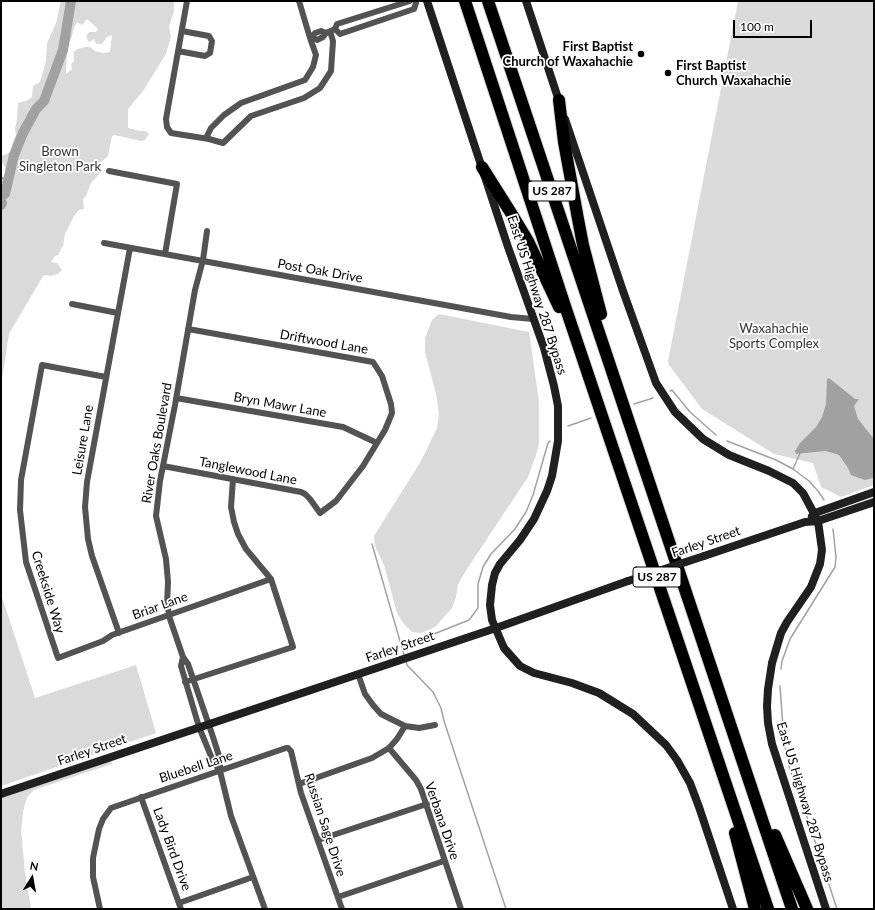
<!DOCTYPE html>
<html>
<head>
<meta charset="utf-8">
<style>
	body { margin:0 }
	#map { position:relative; width:875px; height:910px; overflow:hidden; background:#fff; font-family:Lato,sans-serif }
	canvas { display:block }
	.frame { position:absolute; inset:0; border:2px solid #000; pointer-events:none }
	.north { position:absolute; left:12px; top:858px; width:40px; height:40px; -webkit-text-stroke:3px #fff; paint-order:stroke; rotate:11deg; font-size:11px; font-weight:700; line-height:16px; text-align:center; color:#000 }
	.north::after { content:''; display:block; margin:auto; width:14px; height:18px; background:#000; clip-path:polygon(50% 0,100% 100%,50% 72%,0 100%) }
	.scale { position:absolute; left:733px; top:20px; width:79px; height:18px; box-sizing:border-box; border:2px solid #000; border-top:0; padding-left:5px; font-size:12px; line-height:14px; white-space:nowrap; color:#000; -webkit-text-stroke:3px #fff; paint-order:stroke }
</style>
</head>
<body>
<div id="map">
<canvas width="875" height="910"></canvas>
<div class="frame"></div>
<div class="north">N</div>
<div class="scale">100 m</div>
</div>
<script>
const c = document.querySelector('canvas').getContext('2d');
c.lineJoin = 'round';
function fill(path, color) { c.fillStyle = color; c.fill(path, 'evenodd'); }
const poly = rows => new Path2D(rows.map(r => 'M' + r).join(''));
function trace(path, color, width, dash) { c.strokeStyle = color; c.lineWidth = width; c.lineCap = dash ? 'butt' : 'round'; c.setLineDash(dash || []); c.stroke(path); }
function drawText(font, color, halo, rows, align = 'center') {
  c.font = font + ' Lato,sans-serif'; c.lineWidth = 3.5; c.setLineDash([]); c.textBaseline = 'middle'; c.strokeStyle = halo; c.fillStyle = color; for (const [text, x, y, turn = 0] of rows) {
    c.save(); c.translate(x, y); c.rotate((+turn || 0) * Math.PI / 180); c.textAlign = isNaN(turn) ? turn : align; if (halo) c.strokeText(text, 0, 0); c.fillText(text, 0, 0); c.restore();
  }
}
const green = poly([
	[61,1,174,1,174,11,169,27,171,37,166,54,143,91,128,109,128,128,140,131,146,131,149,134,145,140,141,141,115,135,112,136,108,156,100,163,100,173,91,183,86,196,83,199,84,209,79,210,74,216,65,234,63,246,58,255,55,256,51,262,57,263,62,270,58,274,50,276,46,275,43,276,9,334,1,386,1,178,6,175,5,168,1,160,2,156,12,151,12,144,16,135,15,129,17,119,18,103,26,101,32,97,33,86,40,82,46,61,47,43,56,23],
	[87,19,98,29,96,32,89,32,86,36,89,42,94,39,96,44,102,44,107,37,112,35,110,52,103,53,95,51,90,47,85,47,78,49,73,52,74,55,74,61,71,64,72,69,66,74,67,49,71,39,74,28,77,22,82,25],
	[738,1,874,1,874,485,841,497,821,487,813,463,774,454,702,409,669,365,668,361],
	[439,314,529,332,539,402,539,443,536,455,528,477,465,572,458,584,456,597,452,608,435,627,421,633,412,632,403,623,397,613,384,565,375,546,374,536,421,461,437,428,439,414,436,394,425,352,425,338,432,320],
	[1,594,35,698,136,665,156,733,1,786],
	[111,760,112,764,34,790,27,797,23,812,21,831,25,873,31,909,1,909,1,795]
]);
const water = poly([
	[829,378,855,399,859,399,854,406,858,419,874,439,873,478,865,480,851,475,848,468,839,455,833,453,825,451,796,454,795,451,800,443,816,427,822,417,826,404,827,379]
]);
const stream = poly([
	[1,177,8,181],
	[670,391,672,390,690,412,716,435],
	[634,404,653,398],
	[568,426,591,418],
	[727,441,776,460,793,469,809,481,818,491,824,500],
	[793,469,800,453],
	[372,544,404,655],
	[403,651,424,638,469,620,478,608,478,584,483,567,491,554,515,529,526,512,533,495,548,443,550,441],
	[406,661,407,665,433,692,441,708,444,721,506,909],
	[781,669,782,661,790,639,835,567,836,557,833,529],
	[780,686,784,741,790,770,796,787],
	[801,799,837,909]
]);
const river = poly([
	[5,194,14,155,23,133,36,109,44,101,63,50,71,1],
	[1,205,2,203]
]);
const street = poly([
	[187,1,166,119,167,127,171,133,209,139,223,143,251,116,304,98,320,88,331,71,333,41,330,31],
	[299,1,310,38,312,37,317,40,323,37,326,33,335,29,337,24,410,1],
	[335,29,340,34,414,9,416,3],
	[312,37,315,33,321,31,326,33],
	[178,51,205,56,210,53,212,41,209,36,182,31],
	[206,138,211,128,224,115,241,103,305,80,313,67,316,55,310,38],
	[109,171,177,184,165,254],
	[207,231,203,260,195,290,175,405,160,481,156,516,166,559,168,582,167,604,170,619,183,657,188,664,212,734,220,759,220,771],
	[104,243,511,317,533,319],
	[72,304,118,313],
	[106,377,42,365,21,480,20,510,26,562,58,658,103,641,112,635,271,579],
	[176,398,343,427,377,443],
	[163,466,301,492,305,494,310,499,320,513,336,501,363,466,385,430,392,413,391,404,382,376,373,362,188,329],
	[119,633,92,556,88,539,85,507,87,482,130,248],
	[183,657,181,666,199,727,213,761,220,771,231,816,265,909],
	[358,674,365,694,373,705,381,714,405,726,419,728,435,725],
	[185,682,293,647,271,579,246,549,238,534,234,522,231,507,233,479],
	[389,748,416,780,421,789,461,909],
	[299,784,372,758,389,748,397,739,405,726],
	[141,797,181,909],
	[318,840,427,804],
	[338,897,444,861],
	[179,903,253,877],
	[100,909,93,877,93,858,99,829,103,819,111,808,286,748,288,748,291,751,301,793,342,909]
]);
const secondary = poly([
	[427,1,508,247,544,348,554,386,558,406,558,441,552,476,547,491,534,519,520,540,500,564,495,573,492,585,490,605,492,620,504,648,520,666,534,673,572,683,599,693,633,714,666,745,677,760,690,783,699,807,733,909],
	[526,1,560,104],
	[565,119,623,291,656,383,675,412,703,439,729,455,769,471,793,483,803,493,818,521,822,550,820,564,811,587,787,622,781,633,772,663,768,689,767,706,768,723,772,744,826,909],
	[812,516,815,513,874,492],
	[704,556,805,522,818,521,874,502],
	[1,794,496,628,628,581]
]);
const highway = poly([
	[465,1,566,309,768,909],
	[488,1,792,909],
	[559,100,564,142,578,219,583,245,601,314],
	[482,167,511,213,528,241,559,307],
	[735,833,755,909],
	[775,835,807,909]
]);
const secondaryBridge = poly([
	[628,581,704,556]
]);
const markers = [
	[641,54,4,"#000"],
	[668,73,4,"#000"]
];
const shields = [
	[552,191,48],
	[657,577,48]
];
const shieldNames = [
	["US 287",552,191],
	["US 287",657,577]
];
const poiNames = [
	["First Baptist",633,47],
	["Church of Waxahachie",633,62],
	["First Baptist",676,66,"left"],
	["Church Waxahachie",676,81,"left"]
];
const parkNames = [
	["Brown",60,152],
	["Singleton Park",60,167],
	["Waxahachie",774,329],
	["Sports Complex",774,344]
];
const streetNames = [
	["Post Oak Drive",320,271,10],
	["East US Highway 287 Bypass",537,295,72],
	["Driftwood Lane",324,342,10],
	["Bryn Mawr Lane",280,405,10],
	["Leisure Lane",83,440,-80],
	["River Oaks Boulevard",157,443,-80],
	["Tanglewood Lane",248,471,11],
	["Farley Street",706,542,-19],
	["Creekside Way",48,592,73],
	["Briar Lane",160,606,-20],
	["Farley Street",400,647,-19],
	["Farley Street",92,750,-19],
	["Bluebell Lane",196,767,-18],
	["East US Highway 287 Bypass",805,802,73],
	["Verbana Drive",442,821,71],
	["Russian Sage Drive",325,825,72],
	["Lady Bird Drive",172,849,70]
];
fill(green, '#dadada');
fill(water, '#a1a1a1');
trace(stream, '#a1a1a1', 1.5);
trace(river, '#a1a1a1', 10);
trace(highway, '#dbdbdb', 14);
trace(street, '#535353', 6);
trace(secondary, '#202020', 8);
trace(highway, '#000', 12);
trace(secondaryBridge, '#202020', 8);
for (const [x, y, r, color] of markers) { const dot = new Path2D(); dot.arc(x, y, r, 0, 2 * Math.PI); c.fillStyle = color; c.fill(dot); trace(dot, '#fff', 1.5); }
for (const [x, y, w] of shields) { const box = new Path2D(); box.roundRect(x - w / 2, y - 10, w, 20, 3); c.fillStyle = '#fff'; c.fill(box); trace(box, '#000', 1); }
drawText('bold 12px', '#000', null, shieldNames);
drawText('bold 13px', '#000', '#fff', poiNames, 'right');
drawText('13px', '#313131', '#fff', parkNames);
drawText('13px', '#000', '#fff', streetNames);
</script>
</body>
</html>
